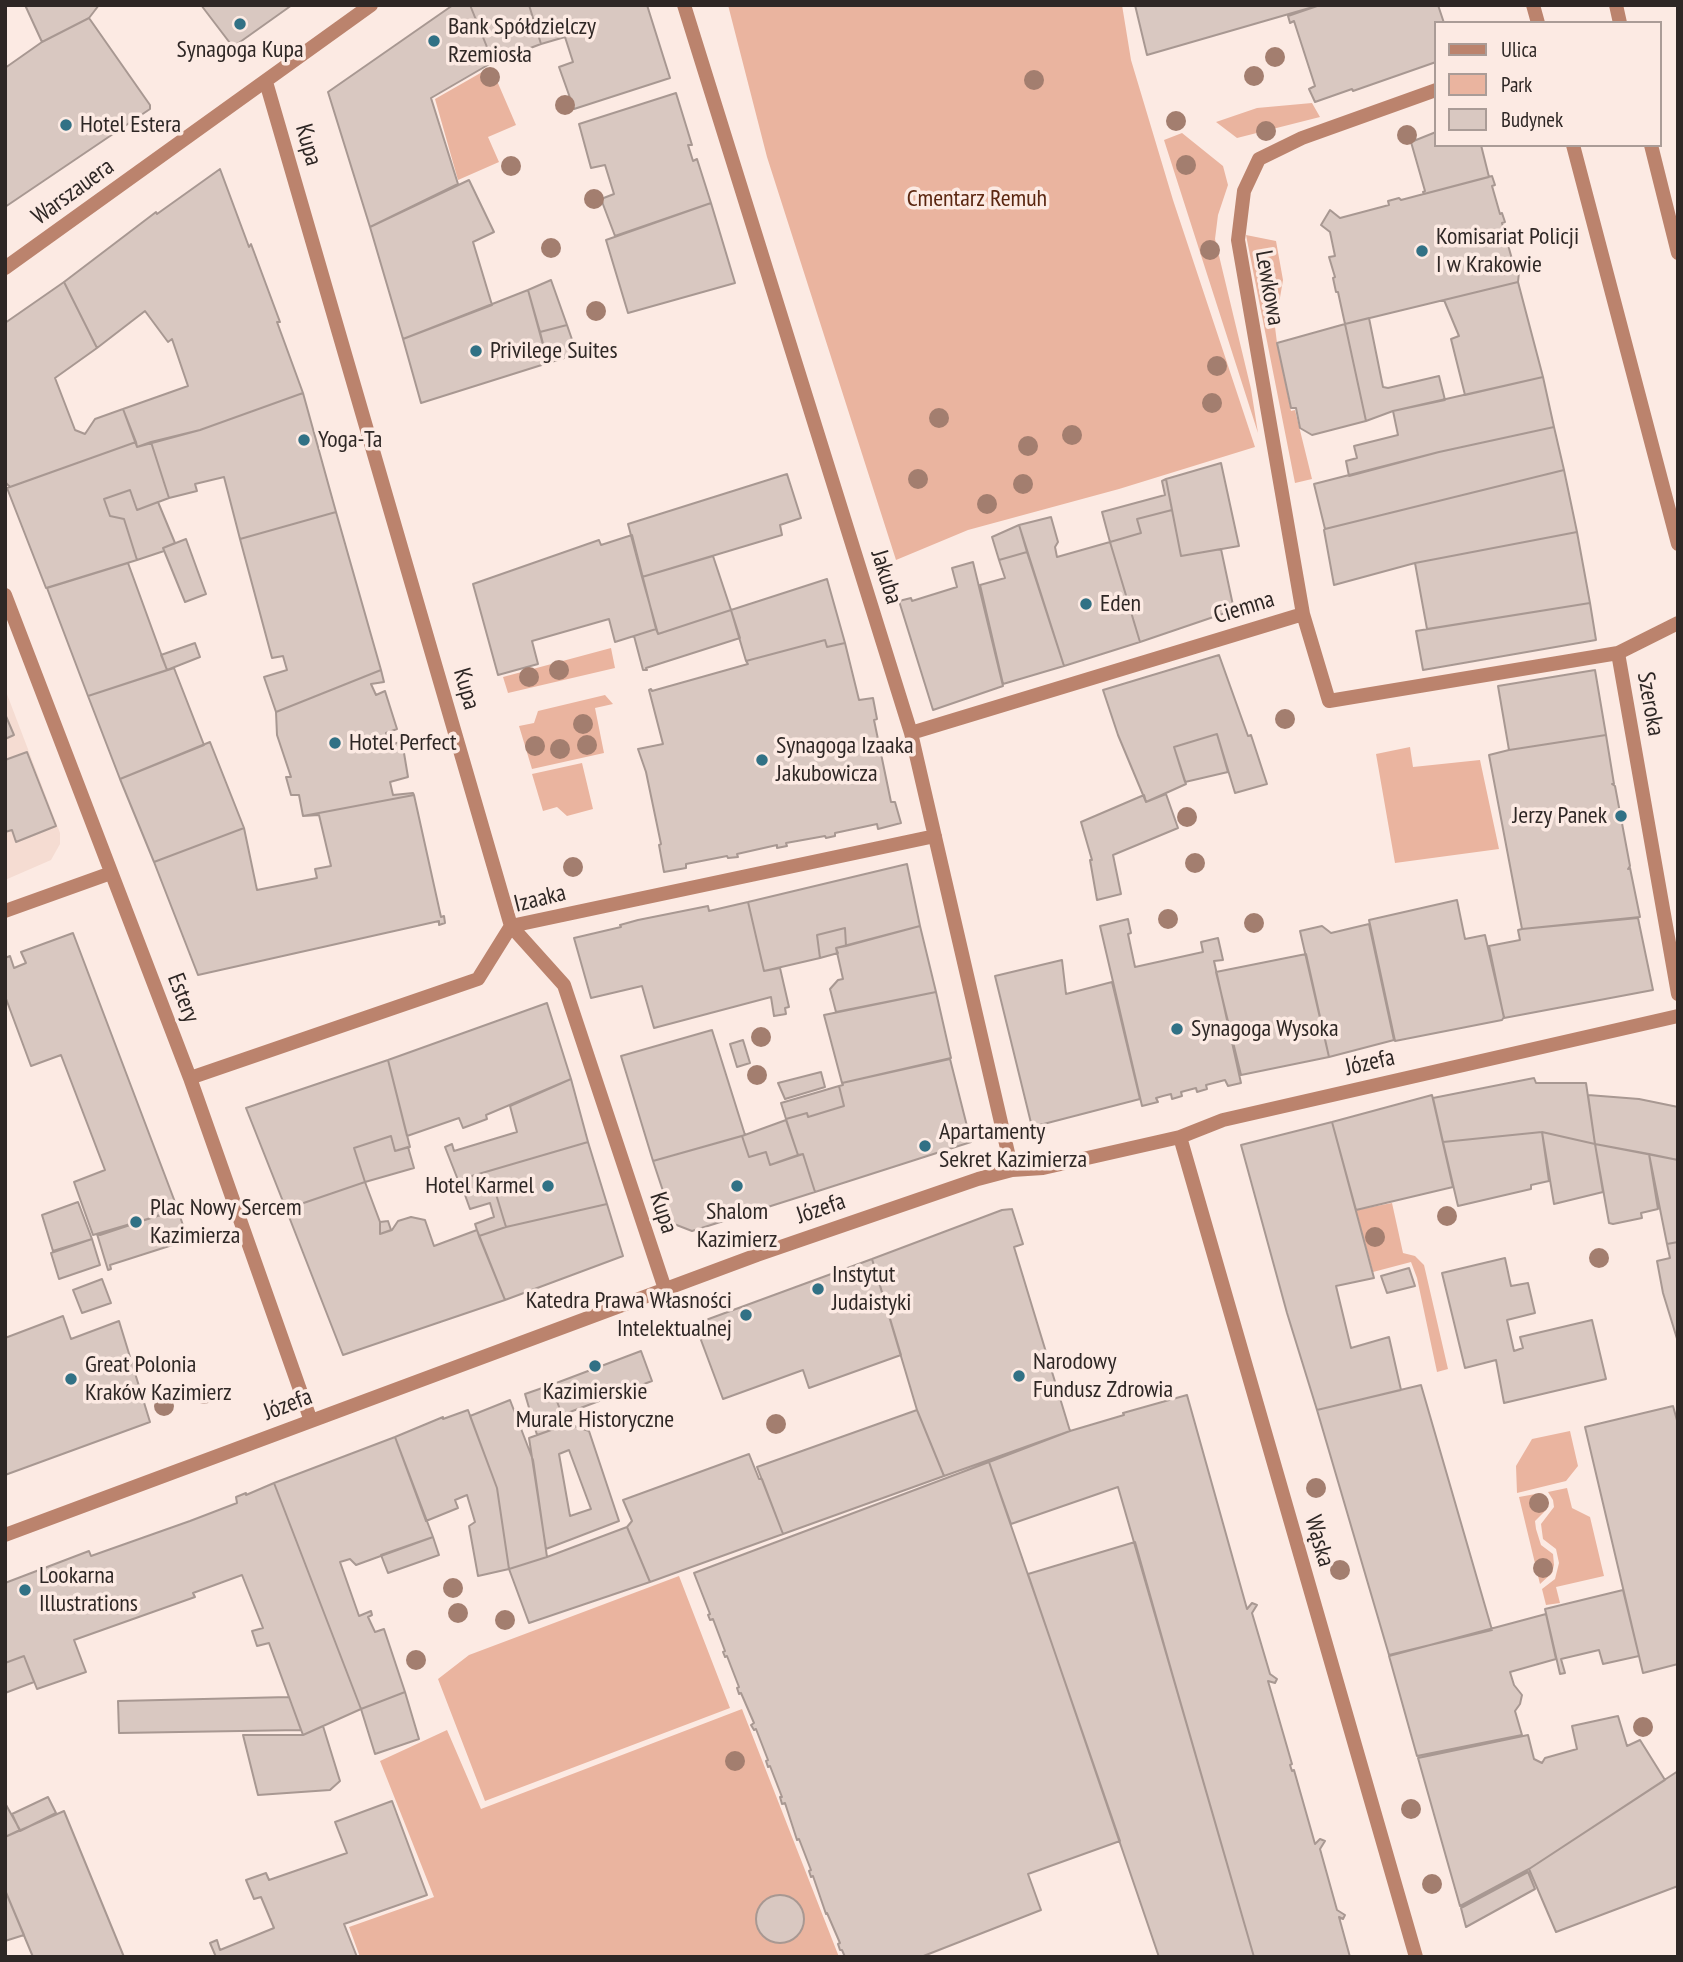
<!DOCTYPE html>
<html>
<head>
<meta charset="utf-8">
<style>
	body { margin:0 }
	#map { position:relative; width:1683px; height:1962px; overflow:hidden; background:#fceae3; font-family:"PT Sans Narrow",sans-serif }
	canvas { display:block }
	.frame { position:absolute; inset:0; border:7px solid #2e2725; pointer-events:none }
	.legend { position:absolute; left:1434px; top:21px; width:228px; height:126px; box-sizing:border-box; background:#fceae3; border:2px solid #aa9c97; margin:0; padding:9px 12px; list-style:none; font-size:21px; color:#2e2725 }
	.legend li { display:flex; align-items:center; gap:14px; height:35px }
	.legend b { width:35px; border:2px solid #aa9c97 }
</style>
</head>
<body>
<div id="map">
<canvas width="1683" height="1962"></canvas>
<div class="frame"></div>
<ul class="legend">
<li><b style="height:9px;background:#bb836d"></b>Ulica</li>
<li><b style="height:19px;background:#eab49f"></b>Park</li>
<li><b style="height:19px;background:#d9c8c1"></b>Budynek</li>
</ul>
</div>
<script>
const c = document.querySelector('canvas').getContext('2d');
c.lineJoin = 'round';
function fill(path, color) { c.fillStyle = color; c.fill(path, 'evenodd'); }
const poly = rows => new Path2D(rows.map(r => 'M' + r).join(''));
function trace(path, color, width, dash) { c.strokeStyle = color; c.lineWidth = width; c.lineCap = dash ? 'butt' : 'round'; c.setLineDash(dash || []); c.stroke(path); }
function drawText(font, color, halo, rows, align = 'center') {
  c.font = font + ' "PT Sans Narrow",sans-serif'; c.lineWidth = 7; c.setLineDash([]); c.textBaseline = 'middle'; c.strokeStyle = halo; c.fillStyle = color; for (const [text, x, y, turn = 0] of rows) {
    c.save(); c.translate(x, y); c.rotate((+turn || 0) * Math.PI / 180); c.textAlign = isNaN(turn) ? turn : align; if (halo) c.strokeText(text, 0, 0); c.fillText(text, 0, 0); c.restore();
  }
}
const built = poly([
	[5,689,60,833,60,844,51,860,5,880]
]);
const green = poly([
	[728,5,1122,5,1131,60,1173,200,1255,447,1119,489,968,530,896,560,767,157],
	[491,67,516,125,488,137,499,162,458,180,435,99],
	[1312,103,1320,117,1237,138,1216,122,1257,108],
	[1182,133,1223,166,1228,185,1218,215,1215,239,1251,389,1258,433,1164,140],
	[1246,235,1276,241,1283,280,1275,327,1277,343,1291,411,1295,410,1312,479,1295,483],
	[611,648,615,668,508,693,503,677],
	[605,695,613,704,595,708,604,753,532,769,519,726,534,723,538,711],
	[1410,747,1413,767,1480,760,1499,849,1395,863,1376,754],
	[582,763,593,809,567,816,557,807,543,811,532,774],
	[1392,1203,1403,1253,1415,1256,1424,1265,1448,1369,1437,1372,1417,1278,1411,1262,1373,1272,1356,1210],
	[1570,1431,1578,1466,1566,1481,1517,1493,1516,1466,1532,1439],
	[1567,1488,1572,1508,1590,1517,1604,1576,1556,1587,1560,1603,1546,1605,1542,1589,1555,1579,1559,1563,1556,1549,1543,1539,1541,1524,1554,1507,1553,1500,1548,1492],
	[1541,1493,1547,1499,1549,1503,1546,1510,1535,1521,1536,1529,1541,1545,1553,1554,1554,1565,1552,1573,1540,1584,1519,1497],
	[679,1576,730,1708,485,1801,438,1679,469,1655],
	[742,1709,839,1957,360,1957,349,1927,434,1897,380,1761,447,1730,481,1809]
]);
const building = poly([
	[25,5,99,5,89,18,42,42,25,5],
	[201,5,292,5,233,47,201,5],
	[453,5,470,5,493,62,431,98,458,184,370,227,328,92,453,5],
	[470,5,529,5,541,44,493,62,470,5],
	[529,5,647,5,670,78,574,109,559,67,573,62,565,37,541,44,529,5],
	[1135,5,1320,5,1147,55,1135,5],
	[1320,5,1438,5,1444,23,1436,23,1436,62,1353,91,1352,89,1315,102,1309,89,1315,86,1294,21,1290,23,1288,16,1320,5],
	[89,18,150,105,150,109,5,207,5,68,42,42,89,18],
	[676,93,692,145,688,145,693,161,697,159,711,203,615,236,601,199,614,194,605,165,591,168,579,124,676,93],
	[1436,132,1436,145,1481,145,1489,177,1424,194,1423,192,1425,191,1411,142,1436,132],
	[220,169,249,247,251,244,280,322,277,322,303,393,200,430,137,447,123,409,188,386,172,339,168,342,145,311,97,348,64,282,156,212,157,214,220,169],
	[1492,176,1495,185,1492,186,1500,214,1502,213,1505,222,1502,223,1506,238,1509,238,1511,245,1508,245,1516,273,1519,272,1518,282,1345,324,1338,292,1336,292,1333,278,1335,277,1329,257,1335,256,1330,232,1321,225,1330,210,1340,218,1389,205,1388,201,1399,198,1401,200,1492,176],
	[469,180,494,232,473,242,492,305,403,339,370,227,469,180],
	[711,203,735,283,628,313,606,240,711,203],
	[551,280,567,325,540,332,528,290,551,280],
	[64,282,97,348,55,378,75,430,85,434,95,419,123,409,136,442,10,487,5,482,5,323,64,282],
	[1518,282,1543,377,1465,395,1451,339,1459,336,1444,300,1518,282],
	[528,290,548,363,421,403,403,339,528,290],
	[1369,318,1383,387,1388,388,1439,376,1445,400,1393,411,1366,421,1345,324,1369,318],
	[1345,324,1366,421,1312,435,1300,428,1296,408,1291,408,1277,343,1345,324],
	[567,325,577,354,548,363,540,332,567,325],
	[1543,377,1554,427,1439,452,1349,476,1346,461,1357,458,1354,446,1398,435,1393,411,1543,377],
	[303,393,336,512,240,539,224,477,195,484,197,491,169,498,151,442,200,430,303,393],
	[1554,427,1564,470,1325,529,1314,484,1439,452,1554,427],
	[136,442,137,447,151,442,169,498,137,510,130,490,104,499,110,516,124,519,137,560,46,588,7,488,136,442],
	[1221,463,1239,546,1181,556,1166,479,1221,463],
	[1564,470,1577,532,1415,563,1334,585,1324,530,1325,529,1564,470],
	[787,474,801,518,780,525,782,535,642,577,628,524,787,474],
	[1166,479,1172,510,1137,519,1141,533,1110,542,1102,512,1165,495,1162,481,1166,479],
	[130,490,137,510,158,502,175,543,163,548,164,551,137,560,124,519,110,516,104,499,130,490],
	[1172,510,1181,556,1221,549,1234,610,1140,642,1110,542,1141,533,1137,519,1172,510],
	[336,512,381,670,276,712,264,677,287,670,283,656,272,658,240,539,336,512],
	[1051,517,1058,542,1055,547,1057,557,1110,542,1140,642,1064,666,1019,525,1051,517],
	[1019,525,1027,552,999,560,992,537,1019,525],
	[1577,532,1590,603,1427,629,1415,563,1577,532],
	[632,535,656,629,615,642,609,619,532,641,538,664,498,675,473,584,599,540,601,545,632,535],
	[186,539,206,594,185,602,163,548,186,539],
	[1027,552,1064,666,1003,684,980,585,1005,578,999,560,1027,552],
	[713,556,731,610,658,634,642,577,713,556],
	[973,562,1003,686,933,710,899,601,911,598,912,601,957,587,952,568,973,562],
	[128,563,167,670,88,696,47,588,128,563],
	[827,579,845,643,827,647,825,640,746,661,731,610,827,579],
	[1590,603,1596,640,1423,670,1416,631,1590,603],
	[731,610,740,638,646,668,647,670,643,670,634,636,656,629,658,634,731,610],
	[825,640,827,647,845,643,859,700,873,698,877,719,874,720,891,802,895,802,901,823,878,829,877,824,835,833,835,836,826,838,825,836,786,843,787,846,777,848,777,845,737,854,738,857,728,858,727,856,686,864,686,868,664,872,659,845,661,844,646,772,638,749,663,744,649,690,651,689,652,691,748,664,746,661,825,640],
	[195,643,200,657,167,670,161,655,195,643],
	[1219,655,1248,736,1251,735,1267,784,1235,793,1217,734,1174,747,1186,784,1146,802,1118,735,1103,690,1219,655],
	[174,668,204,745,120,779,88,696,174,668],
	[381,670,384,682,371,684,376,695,385,691,397,729,386,733,391,745,402,741,408,777,390,782,393,795,413,793,414,795,303,816,299,795,291,795,286,777,291,777,277,735,276,712,381,670],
	[1595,670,1606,735,1509,750,1498,686,1595,670],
	[5,714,14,735,5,739,5,714],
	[1217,734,1228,772,1185,782,1174,747,1217,734],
	[1606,735,1614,784,1612,784,1615,786,1630,866,1628,869,1630,868,1640,917,1522,929,1489,755,1509,750,1606,735],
	[210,742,244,828,154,862,120,779,210,742],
	[27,752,56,826,16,842,12,830,5,832,5,760,27,752],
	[1166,794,1178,828,1113,855,1121,894,1097,900,1090,860,1092,860,1081,822,1144,795,1146,802,1166,794],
	[414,795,441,917,444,916,445,923,439,925,439,921,198,975,154,862,244,828,257,890,317,878,315,869,331,866,319,815,303,816,414,795],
	[907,864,920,926,846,946,845,928,817,935,820,958,764,971,748,902,907,864],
	[1457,900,1465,939,1485,935,1504,1017,1502,1020,1395,1041,1369,920,1457,900],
	[748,902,764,971,780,968,789,1007,785,1008,786,1014,774,1016,771,997,654,1028,642,986,591,998,574,938,621,927,620,925,638,920,708,906,709,911,748,902],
	[1638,918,1653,990,1504,1018,1489,946,1520,940,1518,930,1522,929,1638,918],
	[1128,919,1131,933,1128,934,1135,967,1203,952,1201,942,1218,938,1223,960,1214,961,1241,1083,1228,1086,1225,1080,1206,1085,1207,1089,1197,1092,1196,1088,1181,1092,1182,1096,1172,1099,1171,1094,1163,1096,1156,1098,1158,1102,1142,1106,1100,926,1128,919],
	[1369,924,1394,1040,1329,1057,1300,931,1322,926,1331,933,1369,924],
	[920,926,936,992,836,1012,830,989,838,980,843,979,836,948,920,926],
	[845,928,846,946,836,948,838,953,820,958,817,935,845,928],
	[73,933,178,1210,93,1235,74,1182,105,1170,61,1055,31,1066,5,996,5,958,10,956,14,968,26,963,21,952,73,933],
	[1306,954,1329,1057,1241,1075,1216,972,1306,954],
	[1062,960,1066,994,1112,982,1140,1099,1032,1127,995,976,1062,960],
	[936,992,951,1058,842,1083,824,1015,936,992],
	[547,1003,571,1079,486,1115,487,1119,463,1128,459,1118,407,1136,388,1060,547,1003],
	[712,1030,745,1135,653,1161,621,1056,712,1030],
	[743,1040,750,1063,737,1067,730,1044,743,1040],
	[950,1059,971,1142,815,1192,803,1154,798,1155,786,1119,807,1113,808,1117,844,1106,839,1086,843,1085,842,1083,950,1059],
	[388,1060,410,1147,395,1151,391,1136,354,1148,365,1182,286,1209,246,1108,388,1060],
	[821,1072,825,1087,785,1099,778,1083,821,1072],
	[1534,1078,1536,1083,1586,1083,1595,1144,1542,1132,1443,1142,1433,1098,1534,1078],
	[571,1079,588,1142,458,1180,445,1147,452,1144,454,1151,517,1132,510,1106,571,1079],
	[839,1086,844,1106,808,1117,807,1113,786,1119,781,1103,839,1086],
	[1432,1095,1453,1187,1356,1210,1332,1122,1432,1095],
	[1588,1095,1639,1099,1678,1107,1678,1160,1595,1144,1588,1095],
	[786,1120,798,1155,770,1165,766,1152,749,1157,742,1136,786,1120],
	[1332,1122,1374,1278,1336,1286,1351,1348,1389,1337,1401,1390,1317,1410,1287,1313,1241,1145,1332,1122],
	[1542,1132,1595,1144,1603,1192,1554,1204,1542,1132],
	[1542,1132,1549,1181,1531,1185,1531,1189,1458,1206,1443,1142,1542,1132],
	[391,1136,395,1151,408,1147,414,1168,365,1182,354,1148,391,1136],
	[742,1136,749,1157,766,1152,770,1165,803,1154,815,1192,692,1231,674,1224,653,1161,742,1136],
	[588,1142,607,1204,506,1227,492,1181,482,1184,484,1189,465,1195,458,1180,588,1142],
	[1595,1144,1649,1154,1658,1209,1641,1213,1642,1218,1613,1224,1609,1223,1595,1144],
	[1649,1154,1678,1160,1678,1242,1667,1244,1649,1154],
	[492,1181,506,1227,479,1236,475,1224,494,1217,490,1203,470,1209,465,1195,484,1189,482,1184,492,1181],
	[365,1182,380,1222,380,1234,392,1230,398,1221,411,1217,425,1220,434,1246,477,1230,505,1300,343,1355,286,1209,365,1182],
	[78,1202,92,1239,53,1251,42,1215,78,1202],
	[607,1204,623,1256,505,1300,479,1236,506,1227,607,1204],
	[1012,1209,1023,1244,1014,1247,1070,1431,944,1476,917,1410,872,1259,1002,1210,1012,1209],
	[175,1210,178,1210,189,1244,187,1245,185,1241,110,1265,111,1269,108,1270,97,1234,100,1235,175,1210],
	[388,1221,391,1230,380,1234,380,1222,388,1221],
	[92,1239,100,1265,59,1279,51,1253,92,1239],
	[1678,1242,1678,1342,1663,1293,1657,1261,1670,1258,1667,1244,1678,1242],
	[1505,1258,1511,1286,1528,1283,1535,1313,1507,1320,1514,1351,1523,1348,1520,1337,1592,1320,1606,1379,1504,1403,1496,1360,1465,1368,1442,1273,1505,1258],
	[872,1259,901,1355,809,1388,803,1370,723,1399,695,1324,872,1259],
	[1409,1268,1415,1286,1387,1293,1381,1276,1409,1268],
	[102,1279,111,1303,82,1313,73,1290,102,1279],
	[63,1316,71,1339,119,1321,150,1422,5,1475,5,1338,63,1316],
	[641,1351,652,1381,562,1415,551,1385,641,1351],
	[551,1385,562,1415,565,1414,568,1424,537,1435,525,1394,551,1385],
	[1421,1385,1492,1630,1389,1655,1317,1410,1421,1385],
	[1187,1395,1247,1609,1252,1603,1257,1605,1252,1613,1270,1674,1277,1679,1275,1683,1268,1681,1292,1764,1290,1765,1292,1771,1294,1770,1315,1844,1320,1839,1325,1841,1320,1849,1337,1910,1345,1915,1343,1919,1339,1917,1350,1957,1254,1957,1118,1487,1011,1524,989,1462,1070,1431,1124,1415,1123,1413,1187,1395],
	[510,1400,533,1460,547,1557,509,1569,497,1488,470,1416,510,1400],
	[1673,1406,1678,1424,1678,1664,1643,1673,1585,1427,1673,1406],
	[468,1410,497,1488,509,1569,478,1576,469,1526,475,1522,467,1495,455,1500,458,1508,426,1521,395,1437,443,1417,443,1419,468,1410],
	[917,1410,944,1476,783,1534,757,1467,917,1410],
	[568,1424,589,1431,619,1521,546,1549,529,1438,568,1424],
	[569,1450,591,1509,570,1516,559,1454,569,1450],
	[395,1437,433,1537,356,1565,350,1559,340,1562,359,1616,371,1611,372,1615,368,1617,375,1632,384,1629,405,1692,361,1709,274,1483,395,1437],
	[749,1454,759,1479,762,1479,783,1534,650,1582,627,1527,632,1521,623,1500,749,1454],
	[989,1462,1120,1841,1028,1874,1041,1910,921,1957,845,1957,842,1950,840,1950,838,1944,840,1943,827,1913,826,1914,813,1876,811,1877,809,1871,811,1870,799,1839,797,1840,785,1803,782,1804,780,1797,782,1797,770,1766,768,1767,766,1761,768,1760,756,1729,754,1730,751,1725,754,1723,741,1693,739,1694,737,1688,739,1687,727,1656,725,1657,723,1652,725,1651,713,1619,710,1620,708,1615,710,1614,694,1573,989,1462],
	[274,1483,361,1709,303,1735,269,1643,257,1646,252,1631,263,1628,242,1575,193,1593,195,1597,74,1640,86,1672,37,1689,24,1656,5,1663,5,1583,89,1551,91,1556,190,1521,237,1503,236,1497,246,1493,246,1495,274,1483],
	[627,1527,650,1582,529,1623,509,1569,547,1557,627,1527],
	[433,1537,439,1555,388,1573,381,1555,433,1537],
	[1135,1542,1172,1673,1254,1957,1159,1957,1028,1574,1135,1542],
	[1623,1590,1639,1656,1603,1664,1599,1650,1561,1659,1565,1673,1560,1674,1545,1609,1623,1590],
	[1546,1614,1556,1659,1510,1672,1514,1685,1522,1695,1520,1704,1515,1711,1522,1735,1417,1756,1389,1656,1546,1614],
	[24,1656,34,1682,5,1693,5,1663,24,1656],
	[405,1692,419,1739,375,1754,361,1709,405,1692],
	[289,1697,301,1730,119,1733,118,1701,289,1697],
	[1618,1716,1627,1746,1640,1740,1665,1780,1529,1869,1460,1906,1418,1758,1528,1735,1534,1759,1542,1763,1545,1758,1577,1749,1572,1726,1618,1716],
	[323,1726,340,1781,330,1790,258,1795,243,1735,303,1735,323,1726],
	[1678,1771,1678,1886,1556,1932,1529,1869,1678,1771],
	[48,1797,56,1813,20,1831,12,1814,48,1797],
	[392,1801,427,1895,344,1924,357,1957,216,1957,210,1943,217,1940,220,1950,274,1928,261,1897,254,1899,246,1880,266,1873,269,1880,347,1853,335,1822,392,1801],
	[5,1803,20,1830,5,1837,5,1803],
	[64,1811,124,1957,33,1957,5,1890,5,1837,64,1811],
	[1528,1872,1535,1889,1466,1927,1461,1908,1528,1872],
	[5,1890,24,1935,5,1941,5,1890],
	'756 1919a24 24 0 1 1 48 0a24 24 0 1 1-48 0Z'
]);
const street = poly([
	[684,5,911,733,1012,1170],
	[1533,5,1538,23],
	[1616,5,1620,23],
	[266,82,511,926,564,985,665,1289],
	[1436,90,1302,138,1259,159,1244,191,1238,240,1303,614,1329,701,1618,653,1678,623],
	[1573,145,1678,544],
	[1651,145,1678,253],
	[5,268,371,5],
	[5,595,190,1078,311,1421],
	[1618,653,1678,994],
	[911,733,1303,614],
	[5,911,111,873],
	[190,1078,478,979,511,926,935,836],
	[1180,1137,1416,1957],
	[5,1535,757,1255,978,1179,1012,1170,1043,1168,1180,1137,1223,1120,1678,1016]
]);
const trees = [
	[1275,57],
	[1254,76],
	[490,77],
	[1034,80],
	[565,105],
	[1176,121],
	[1266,131],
	[1407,135],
	[1186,165],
	[511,166],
	[594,199],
	[551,248],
	[1210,250],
	[596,311],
	[1217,366],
	[1212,403],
	[939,418],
	[1072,435],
	[1028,446],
	[918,479],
	[1023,484],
	[987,504],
	[559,670],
	[529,677],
	[1285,719],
	[583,724],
	[587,745],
	[535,746],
	[560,749],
	[1187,817],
	[1195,863],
	[573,867],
	[1168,919],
	[1254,923],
	[761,1037],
	[757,1075],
	[1447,1216],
	[1375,1237],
	[1599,1258],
	[204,1394],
	[164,1406],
	[776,1424],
	[1316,1488],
	[1539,1503],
	[1543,1568],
	[1340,1570],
	[453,1588],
	[458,1613],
	[505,1620],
	[416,1660],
	[1643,1727],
	[735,1761],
	[1411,1809],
	[1432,1884]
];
const markers = [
	[240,24,7,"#317185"],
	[434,41,7,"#317185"],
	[66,125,7,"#317185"],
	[1422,251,7,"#317185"],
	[476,351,7,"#317185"],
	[304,440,7,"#317185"],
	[1086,604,7,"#317185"],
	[335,743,7,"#317185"],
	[762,760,7,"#317185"],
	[1621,816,7,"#317185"],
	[1177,1029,7,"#317185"],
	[925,1146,7,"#317185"],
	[548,1186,7,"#317185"],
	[737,1186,7,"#317185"],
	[136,1222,7,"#317185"],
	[818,1289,7,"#317185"],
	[746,1315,7,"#317185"],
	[595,1366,7,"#317185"],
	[1019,1376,7,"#317185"],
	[71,1379,7,"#317185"],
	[25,1590,7,"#317185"]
];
const poiNames = [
	["Bank Spółdzielczy",448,27],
	["Rzemiosła",448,55],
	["Synagoga Kupa",240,50,"center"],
	["Hotel Estera",80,125],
	["Komisariat Policji",1436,237],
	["I w Krakowie",1436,265],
	["Privilege Suites",490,351],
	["Yoga-Ta",318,440],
	["Eden",1100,604],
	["Hotel Perfect",349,743],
	["Synagoga Izaaka",776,746],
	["Jakubowicza",776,774],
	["Jerzy Panek",1607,816,"right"],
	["Synagoga Wysoka",1191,1029],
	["Apartamenty",939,1132],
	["Sekret Kazimierza",939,1160],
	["Hotel Karmel",534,1186,"right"],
	["Plac Nowy Sercem",150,1208],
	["Kazimierza",150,1236],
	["Shalom",737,1212,"center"],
	["Kazimierz",737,1240,"center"],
	["Instytut",832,1275],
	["Judaistyki",832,1303],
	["Katedra Prawa Własności",732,1301,"right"],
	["Intelektualnej",732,1329,"right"],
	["Narodowy",1033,1362],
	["Fundusz Zdrowia",1033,1390],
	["Great Polonia",85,1365],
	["Kraków Kazimierz",85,1393],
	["Kazimierskie",595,1392,"center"],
	["Murale Historyczne",595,1420,"center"],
	["Lookarna",39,1576],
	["Illustrations",39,1604]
];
const streetNames = [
	["Kupa",308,145,74],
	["Warszauera",73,192,-36],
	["Lewkowa",1269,288,80],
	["Jakuba",886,577,73],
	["Ciemna",1244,608,-17],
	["Kupa",466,689,74],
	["Szeroka",1650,704,80],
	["Izaaka",540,899,-14],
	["Estery",183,998,69],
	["Józefa",1370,1063,-13],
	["Józefa",821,1209,-19],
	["Kupa",663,1213,72],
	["Józefa",288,1405,-21],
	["Wąska",1319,1541,74]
];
const parkNames = [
	["Cmentarz Remuh",977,199]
];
fill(built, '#f5dcd2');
fill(green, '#eab49f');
fill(building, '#d9c8c1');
trace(building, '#a89892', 2);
trace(street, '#bb836d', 14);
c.fillStyle = '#a37e6f';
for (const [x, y] of trees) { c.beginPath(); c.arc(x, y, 10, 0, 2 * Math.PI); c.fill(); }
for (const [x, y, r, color] of markers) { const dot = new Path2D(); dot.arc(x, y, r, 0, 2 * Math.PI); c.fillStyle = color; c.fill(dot); trace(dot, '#fceae3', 2.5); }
drawText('24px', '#2e2725', '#fceae3', poiNames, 'left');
drawText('24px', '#2e2725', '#fceae3', streetNames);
drawText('24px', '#5a2610', '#fceae3', parkNames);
</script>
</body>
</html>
